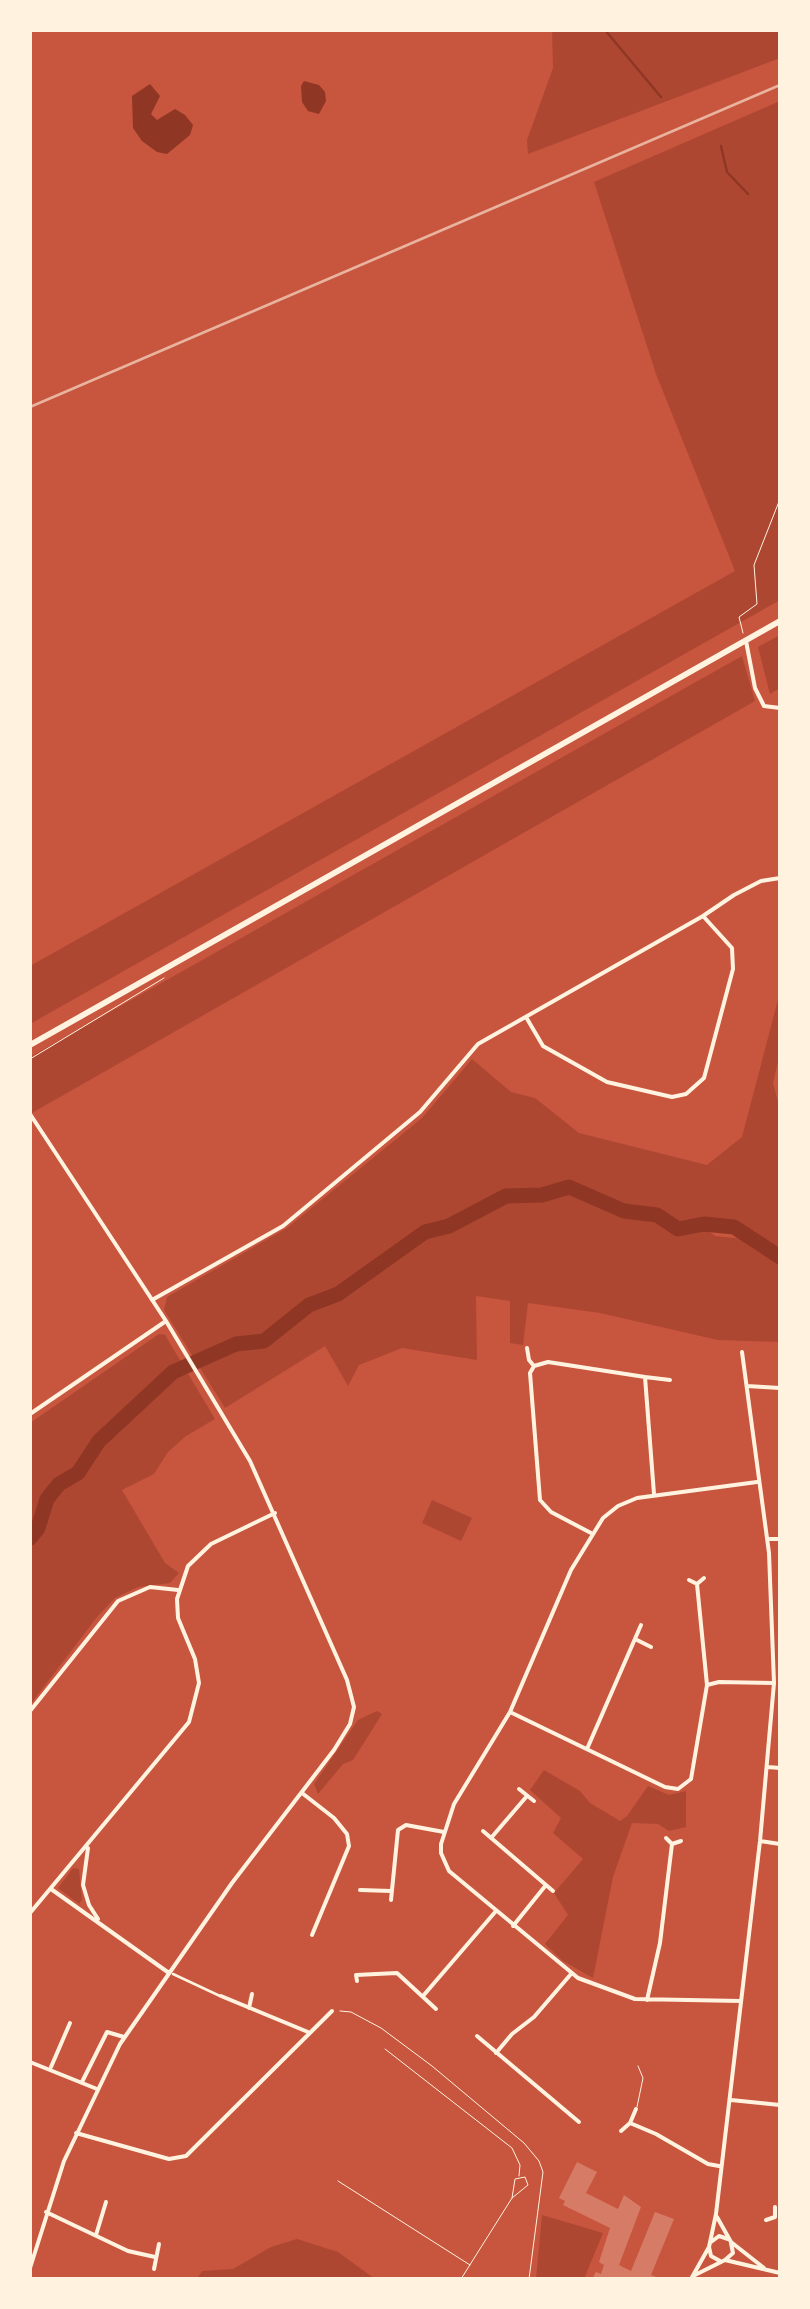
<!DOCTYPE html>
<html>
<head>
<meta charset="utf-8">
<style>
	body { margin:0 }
	#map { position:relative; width:810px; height:2309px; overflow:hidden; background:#c8553d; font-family:"Asap Condensed",sans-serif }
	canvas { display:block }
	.frame { position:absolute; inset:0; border:32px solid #fff3e0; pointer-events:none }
</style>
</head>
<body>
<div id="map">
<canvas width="810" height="2309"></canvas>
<div class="frame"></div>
</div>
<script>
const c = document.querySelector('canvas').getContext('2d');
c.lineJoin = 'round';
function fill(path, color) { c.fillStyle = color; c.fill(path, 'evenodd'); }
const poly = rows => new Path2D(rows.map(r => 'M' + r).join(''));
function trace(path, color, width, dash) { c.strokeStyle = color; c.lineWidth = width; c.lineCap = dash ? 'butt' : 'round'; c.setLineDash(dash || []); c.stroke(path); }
const green = poly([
	[552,30,780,30,780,58,528,154,527,140,553,68],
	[780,101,780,600,30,1024,30,966,735,571,656,374,594,182],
	[780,635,780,688,770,694,758,647],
	[742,656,755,701,30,1114,30,1057],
	[780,992,780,1053,773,1083,780,1109,780,1254,734,1225,709,1220,699,1224,715,1236,744,1239,780,1263,780,1342,718,1340,600,1313,528,1303,523,1345,510,1343,510,1301,476,1296,477,1360,402,1348,359,1365,348,1386,325,1346,225,1408,164,1310,167,1297,287,1228,422,1118,472,1059,511,1092,535,1098,579,1133,707,1165,742,1137],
	[159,1334,165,1335,215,1419,186,1436,168,1452,154,1474,122,1490,165,1563,179,1573,170,1583,138,1587,115,1598,97,1617,30,1705,30,1423],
	[432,1500,472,1518,461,1541,422,1523],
	[377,1711,382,1714,353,1760,343,1764,318,1794,314,1784,358,1720],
	[544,1770,580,1791,590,1803,620,1821,627,1816,648,1786,669,1795,686,1791,686,1827,669,1831,658,1824,632,1823,613,1877,593,1978,563,1961,545,1944,568,1915,554,1893,583,1859,553,1833,561,1818,530,1790],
	[73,1868,79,1869,82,1900,79,1904,58,1888],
	[542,2215,603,2233,584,2279,536,2279],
	[297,2239,338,2252,375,2279,197,2279,202,2271,233,2269,271,2247]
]);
const water = poly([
	[304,81,319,85,325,92,326,101,319,114,308,111,302,102,301,86],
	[150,84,160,96,151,114,157,120,175,109,185,115,193,125,190,135,167,154,157,152,142,141,133,128,132,96]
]);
const stream = poly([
	[605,30,661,97],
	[721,146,727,172,748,194]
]);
const river = poly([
	[30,1538,38,1528,47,1499,59,1484,78,1473,99,1441,173,1372,236,1344,264,1341,309,1305,338,1294,425,1232,449,1226,506,1196,542,1195,569,1187,624,1211,657,1215,678,1229,704,1224,734,1227,780,1257]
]);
const building = poly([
	[577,2162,597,2172,586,2193,618,2209,624,2195,641,2207,619,2265,631,2271,655,2212,674,2219,651,2275,661,2279,592,2279,596,2272,601,2274,604,2265,599,2262,610,2228,563,2205,565,2201,559,2198]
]);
const path = poly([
	[743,633,739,617,757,604,754,565,780,499],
	[30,1059,164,978],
	[340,2011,351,2012,381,2028,432,2066,524,2143,539,2161,543,2172,529,2279],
	[385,2049,512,2148,520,2165,519,2176],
	[338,2181,470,2265],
	[461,2279,512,2198,528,2185,525,2177,515,2179,512,2198]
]);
const service = poly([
	[637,2107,643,2078,638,2066]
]);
const pedestrian = poly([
	[173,1974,220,1996]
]);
const minor = poly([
	[746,641,755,688,764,706,780,708],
	[526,1017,543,1046,607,1082,672,1097,686,1094,704,1078,733,969,732,948,703,916],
	[30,1114,166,1321,250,1461,347,1680,354,1707,350,1724,334,1750,232,1883,120,2044,64,2161,30,2268],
	[152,1300,283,1226,420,1112,478,1044,703,916,734,895,761,881,780,878],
	[527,1348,529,1360,534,1366,530,1373,540,1500,551,1512,591,1533],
	[534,1366,548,1362,645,1377,654,1494],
	[645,1377,670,1380],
	[747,1386,780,1388],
	[30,1414,166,1321],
	[767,1539,780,1539],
	[689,1580,697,1584,704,1578],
	[697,1584,707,1685],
	[635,1639,651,1647],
	[30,1711,118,1601,150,1587,178,1590],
	[510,1712,665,1787,678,1789,691,1779,707,1685,719,1682,773,1683],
	[587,1749,641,1625],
	[768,1767,780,1768],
	[519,1789,534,1801],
	[302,1793,334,1818,347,1834,349,1846,312,1935],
	[483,1831,553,1891],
	[491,1838,527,1796],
	[666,1838,672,1844,681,1841],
	[760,1841,780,1844],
	[88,1848,83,1885,89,1905,98,1919],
	[51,1889,169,1973],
	[360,1890,391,1891],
	[391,1900,398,1830,406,1825,444,1832],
	[30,1913,189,1722,199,1683,195,1659,178,1618,177,1599,188,1566,211,1544,275,1513],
	[513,1926,546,1885],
	[357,1981,356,1975,397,1973,436,2009],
	[221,1996,308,2032],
	[423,1996,496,1911],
	[647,2000,660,1943,672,1844],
	[741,2001,635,1999,578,1978,449,1871,441,1853,441,1844,454,1804,510,1712,571,1570,603,1518,618,1506,637,1498,757,1482],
	[249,2008,252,1994],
	[477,2036,579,2122],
	[496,2053,512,2034,534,2017,571,1974],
	[30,2062,97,2089],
	[51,2067,70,2023],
	[82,2082,107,2032,124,2037],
	[731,2100,780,2105],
	[630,2123,656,2134,708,2164,719,2166],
	[621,2131,630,2123,636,2109],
	[76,2133,169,2159,186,2156,332,2011],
	[46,2212,128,2251,155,2257],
	[717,2217,731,2242,764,2268],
	[766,2220,775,2217,775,2207],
	[96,2235,106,2202],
	[711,2242,719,2236,728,2239],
	[709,2247,711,2256,720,2261],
	[725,2260,733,2253,731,2243],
	[154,2269,159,2244],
	[695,2275,725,2260,780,2273],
	[691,2279,709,2247,716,2214,760,1841,774,1683,769,1553,742,1352]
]);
const primary = poly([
	[30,1045,780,621]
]);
const rail = poly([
	[30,407,780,85]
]);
fill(green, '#ae4732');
fill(water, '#8f3625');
trace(stream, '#8f3625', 2.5);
trace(river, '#8f3625', 15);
fill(building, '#d67c66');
trace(path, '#fff3e0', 1);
trace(service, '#fff3e0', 1);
trace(pedestrian, '#fff3e0', 2.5);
trace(minor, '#fff3e0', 4);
trace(primary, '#fff3e0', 6);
trace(rail, '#e9b49f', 2.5);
</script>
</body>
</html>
